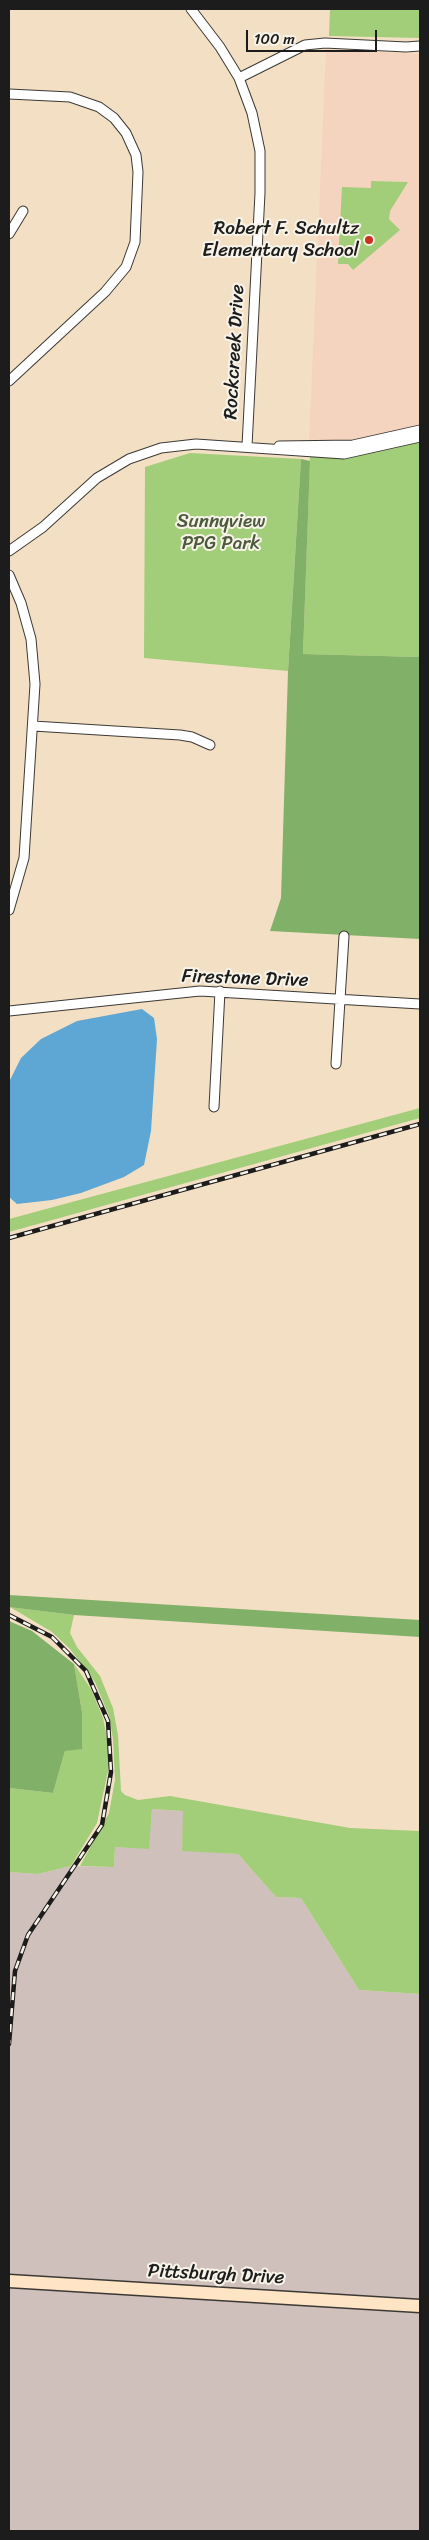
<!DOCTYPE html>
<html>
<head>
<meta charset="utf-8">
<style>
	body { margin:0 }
	#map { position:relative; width:429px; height:2540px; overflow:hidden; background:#f3e0c4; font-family:Sriracha,sans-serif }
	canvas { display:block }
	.frame { position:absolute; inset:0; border:10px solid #1c1c1c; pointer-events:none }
	.scale { position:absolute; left:246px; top:30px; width:131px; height:22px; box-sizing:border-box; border:2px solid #1c1c1c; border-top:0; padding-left:6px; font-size:15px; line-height:18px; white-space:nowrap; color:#1c1c1c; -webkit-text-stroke:4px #f7f3e8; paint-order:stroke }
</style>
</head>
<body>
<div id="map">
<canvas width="429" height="2540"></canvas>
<div class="frame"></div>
<div class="scale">100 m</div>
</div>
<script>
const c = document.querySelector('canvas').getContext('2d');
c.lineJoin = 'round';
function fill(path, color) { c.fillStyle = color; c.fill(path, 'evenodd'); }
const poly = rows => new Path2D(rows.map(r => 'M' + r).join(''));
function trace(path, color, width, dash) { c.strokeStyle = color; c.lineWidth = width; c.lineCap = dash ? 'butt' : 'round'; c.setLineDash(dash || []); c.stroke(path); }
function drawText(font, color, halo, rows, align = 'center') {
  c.font = font + ' Sriracha,sans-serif'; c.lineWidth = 4; c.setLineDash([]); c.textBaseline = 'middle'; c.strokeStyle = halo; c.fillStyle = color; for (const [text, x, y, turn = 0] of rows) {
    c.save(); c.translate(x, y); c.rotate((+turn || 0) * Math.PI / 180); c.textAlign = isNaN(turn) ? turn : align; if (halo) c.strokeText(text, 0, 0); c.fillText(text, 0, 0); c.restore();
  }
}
const built = poly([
	[326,49,420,54,420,426,358,441,309,440]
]);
const industrial = poly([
	[152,1809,184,1811,182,1850,238,1854,276,1897,301,1898,359,1990,420,1994,420,2531,9,2531,9,1872,38,1874,71,1866,114,1867,115,1847,148,1848]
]);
const green = poly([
	[330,9,420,9,420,38,329,36],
	[371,181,408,182,390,211,389,219,400,230,353,270,348,264,338,264,342,187,371,188],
	[420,441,420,657,303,654,310,456,356,456],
	[190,453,301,459,288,671,144,658,145,467],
	[420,1108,420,1118,9,1232,9,1219],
	[10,1607,74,1615,70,1633,77,1647,100,1676,113,1708,118,1735,121,1791,125,1795,138,1800,170,1796,350,1828,420,1831,420,1994,359,1990,301,1898,276,1897,238,1854,182,1851,183,1811,152,1809,149,1849,115,1847,114,1867,80,1866,109,1813,115,1780,113,1739,109,1716,95,1682,70,1649,52,1632],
	[74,1664,91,1689,103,1718,107,1738,109,1766,97,1823,71,1866,38,1874,9,1872,9,1788,53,1793,65,1751,82,1712]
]);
const forest = poly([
	[301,459,310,461,303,654,420,657,420,939,270,931,281,898,288,671],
	[9,1595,420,1620,420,1637,74,1615,9,1607],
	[9,1621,32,1631,74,1664,82,1712,82,1749,65,1751,53,1793,9,1788]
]);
const water = poly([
	[142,1009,154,1018,157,1039,151,1131,144,1165,124,1177,81,1193,52,1200,17,1204,9,1197,9,1082,21,1058,41,1039,77,1021]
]);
const street = poly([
	[191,9,220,47,239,78,252,113,260,151,260,193,247,446],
	[239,78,305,45,325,43,406,47,420,46],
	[9,94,70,97,99,107,114,118,126,133,136,155,138,172,135,242,126,267,105,292,9,381],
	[9,234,23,211],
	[279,446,353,445,420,430],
	[9,551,43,527,97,478,129,459,161,448,196,444,344,454,420,437],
	[9,575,21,603,31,639,35,684,24,858,9,910],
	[33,726,180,735,192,737,210,745],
	[9,1011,200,991,420,1004],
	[336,1064,344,936],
	[214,1107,220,991]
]);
const secondary = poly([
	[9,2281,420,2306]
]);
const rail = poly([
	[9,1238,420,1124],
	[9,1615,52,1637,86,1671,108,1721,111,1772,102,1825,28,1935,15,1971,9,2044]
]);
const markers = [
	[369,240,5,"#c8321e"]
];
const poiNames = [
	["Robert F. Schultz",359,229],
	["Elementary School",359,251]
];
const streetNames = [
	["Rockcreek Drive",235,352,-87],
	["Firestone Drive",245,979,2],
	["Pittsburgh Drive",216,2275,3]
];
const parkNames = [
	["Sunnyview",221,522],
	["PPG Park",221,544]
];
fill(built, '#f4d4bf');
fill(industrial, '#d0c0bb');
fill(green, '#a2cd79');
fill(forest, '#81b069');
fill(water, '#5ea6d4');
trace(street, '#3c3935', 11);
trace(secondary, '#3c3935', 15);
trace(street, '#fff', 9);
trace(secondary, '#ffe4c6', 12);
trace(rail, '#1c1c1c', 4.5);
trace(rail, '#f7f3e8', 2.5, [8]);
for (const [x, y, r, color] of markers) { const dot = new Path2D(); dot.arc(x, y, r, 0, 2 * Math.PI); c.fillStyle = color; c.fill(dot); trace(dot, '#f7f3e8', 2); }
drawText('19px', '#1c1c1c', '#f7f3e8', poiNames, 'right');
drawText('19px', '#1c1c1c', '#f7f3e8', streetNames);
drawText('19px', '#4b5a3d', '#f7f3e8', parkNames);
</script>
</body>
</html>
